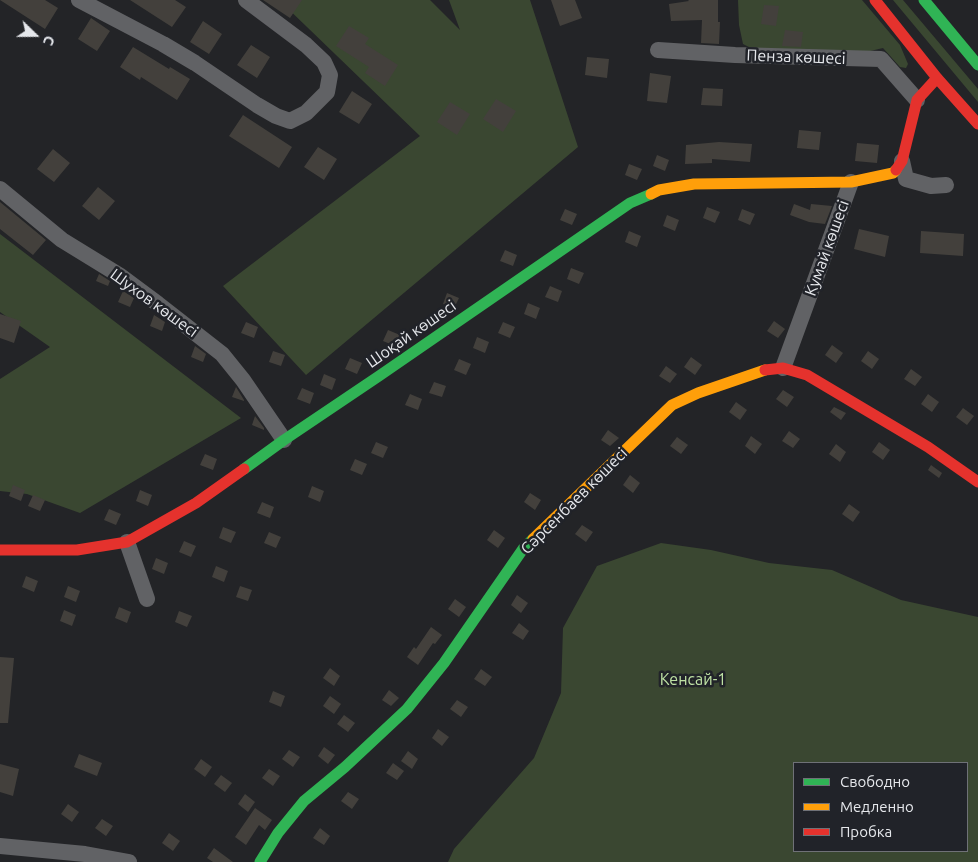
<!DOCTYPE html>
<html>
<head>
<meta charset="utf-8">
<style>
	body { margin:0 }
	#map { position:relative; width:978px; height:862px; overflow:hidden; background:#232427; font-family:Ubuntu,sans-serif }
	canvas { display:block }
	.legend { position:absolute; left:793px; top:762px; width:175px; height:90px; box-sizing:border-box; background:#212329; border:1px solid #6f7177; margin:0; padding:6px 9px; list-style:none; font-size:15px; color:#e5e7eb }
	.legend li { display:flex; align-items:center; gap:10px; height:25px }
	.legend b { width:25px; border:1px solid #6f7177 }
	.north { position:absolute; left:10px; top:10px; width:50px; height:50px; -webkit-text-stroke:4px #212329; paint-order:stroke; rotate:112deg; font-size:14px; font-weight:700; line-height:20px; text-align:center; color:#e5e7eb }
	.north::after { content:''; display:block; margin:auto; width:18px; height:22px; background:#e5e7eb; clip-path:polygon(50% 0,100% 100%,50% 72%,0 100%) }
</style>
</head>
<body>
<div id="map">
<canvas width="978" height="862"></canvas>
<ul class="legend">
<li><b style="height:6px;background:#30b455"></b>Свободно</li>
<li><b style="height:6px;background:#ff9f0a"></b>Медленно</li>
<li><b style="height:6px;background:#e5322d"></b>Пробка</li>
</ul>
<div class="north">С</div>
</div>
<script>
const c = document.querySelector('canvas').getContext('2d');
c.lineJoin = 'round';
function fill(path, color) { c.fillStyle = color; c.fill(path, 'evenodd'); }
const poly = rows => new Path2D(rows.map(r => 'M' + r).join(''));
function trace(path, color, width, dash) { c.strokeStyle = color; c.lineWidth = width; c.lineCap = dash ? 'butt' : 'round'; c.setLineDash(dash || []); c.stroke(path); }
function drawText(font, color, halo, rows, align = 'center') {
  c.font = font + ' Ubuntu,sans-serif'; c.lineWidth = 5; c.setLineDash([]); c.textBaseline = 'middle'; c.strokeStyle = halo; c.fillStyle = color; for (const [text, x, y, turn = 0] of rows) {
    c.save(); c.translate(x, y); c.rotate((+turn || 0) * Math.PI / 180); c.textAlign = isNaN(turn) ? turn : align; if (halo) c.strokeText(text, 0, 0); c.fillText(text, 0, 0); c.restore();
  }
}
const green = poly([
	[279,0,430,0,460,30,449,0,530,0,578,147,306,375,223,286,420,136],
	[738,0,862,0,900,45,908,64,906,68,900,67,883,48,866,52,765,49,749,47,743,44,739,25],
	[893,0,903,0,978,89,978,102],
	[0,234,241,418,80,513,27,494,0,491,0,379,50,347,0,312],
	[661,543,711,550,769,563,832,570,901,600,978,617,978,862,448,862,454,849,534,758,561,693,563,628,597,566],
	[794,763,967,763,967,851,794,851]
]);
const building = poly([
	[0,0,45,0,58,8,45,29],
	[130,0,175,0,186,7,172,27],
	[263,0,302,0,290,18],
	[551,0,575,0,582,18,560,26],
	[688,0,718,0,718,22,720,22,719,44,701,43,702,20,671,21,669,4,689,1],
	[764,5,779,6,776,26,761,24],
	[91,18,110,31,97,51,78,39],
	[203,21,222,34,209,54,190,42],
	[349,26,369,38,365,44,398,65,385,86,365,73,369,67,336,46],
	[785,30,803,32,801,47,782,46],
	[251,45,270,57,257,78,237,65],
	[133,47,169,69,170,67,190,79,177,100,141,77,140,80,120,67],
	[587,57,609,59,607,78,585,75],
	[650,73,671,76,667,103,647,101],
	[703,88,723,89,722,106,701,105],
	[352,91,372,104,359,124,339,112],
	[496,99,516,111,503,132,483,119],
	[450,102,470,114,457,135,437,122],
	[243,115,292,147,279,168,229,136],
	[799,130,821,132,819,150,797,148],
	[719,142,752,144,750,162,712,159,712,163,685,164,686,145],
	[857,143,879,145,877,163,855,161],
	[318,147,337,159,324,180,304,167],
	[53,149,70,163,54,182,37,169],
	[657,155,669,160,665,171,653,166],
	[629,164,642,169,637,180,625,175],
	[98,187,115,201,99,220,82,206],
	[0,202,46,240,33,255,0,229],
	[794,204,810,210,811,204,832,206,825,224,809,222,790,215],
	[707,207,720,212,715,223,703,218],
	[565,209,577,214,572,225,560,220],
	[742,209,755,214,750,225,738,220],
	[667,215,679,220,675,231,663,226],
	[859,229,889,236,885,257,854,249],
	[629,231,641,236,637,247,625,242],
	[921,231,964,234,963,256,920,253],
	[505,250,517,255,513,266,500,261],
	[571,268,584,273,579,284,567,279],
	[99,274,110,281,108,286,96,281],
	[550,286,562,291,558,302,545,297],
	[123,291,134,298,130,307,118,302],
	[447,293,459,298,454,308,443,304],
	[528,303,540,308,536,319,524,314],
	[0,314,21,321,14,343,0,338],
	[154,315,165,322,162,331,150,326],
	[774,321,785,329,778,338,767,331],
	[246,322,258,327,254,338,241,333],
	[503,322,515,327,510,338,498,333],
	[388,330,400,335,395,346,383,341],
	[477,337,489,342,485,353,473,348],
	[832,345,843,353,836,363,825,355],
	[195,346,206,354,203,362,191,357],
	[273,351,285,355,281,366,269,362],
	[868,351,879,359,872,369,861,361],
	[691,357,702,365,695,375,684,367],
	[350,358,362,363,357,374,345,369],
	[459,359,471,364,466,375,454,370],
	[666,366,677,374,670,383,659,376],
	[911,369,922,377,915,386,904,379],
	[324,374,336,379,332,390,320,385],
	[434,382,446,386,442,397,429,393],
	[236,387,244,400,244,401,232,397],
	[302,388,314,393,310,404,297,399],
	[783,390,794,397,787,407,776,399],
	[410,394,422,399,418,410,405,405],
	[928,394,939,402,932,412,921,404],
	[736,402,747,410,740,420,729,412],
	[834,407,846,413,841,420,830,412],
	[963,408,974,416,967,425,956,417],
	[255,416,264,428,264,430,252,425],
	[608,430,619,438,610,446,601,440],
	[789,431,800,439,793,448,782,441],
	[751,436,762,444,755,454,745,446],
	[677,437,688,445,681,454,670,446],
	[376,442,388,447,383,458,371,453],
	[879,442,890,450,883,460,872,452],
	[836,444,846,452,840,462,829,454],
	[205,454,217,459,213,470,200,465],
	[355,459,367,464,362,475,350,470],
	[931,465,942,473,939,478,928,470],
	[630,475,640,483,633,493,623,485],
	[13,485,25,490,21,501,9,496],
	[312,486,324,491,320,502,308,497],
	[140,490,152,495,148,506,136,501],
	[530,493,541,500,535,510,524,502],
	[33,495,45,500,40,511,28,506],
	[262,502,274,507,270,518,257,513],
	[849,504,860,512,853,522,842,514],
	[109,509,121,514,116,525,104,520],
	[582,525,593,532,586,542,575,534],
	[223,527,236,532,231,543,219,538],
	[494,530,505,538,498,548,487,540],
	[269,532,281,537,276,548,264,543],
	[184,541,196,546,191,557,179,552],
	[156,558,168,563,164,574,152,569],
	[216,566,228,571,224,582,212,577],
	[26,576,38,581,34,592,22,587],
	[68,586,80,591,76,602,64,597],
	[240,586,252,590,248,601,236,597],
	[517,595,528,603,521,613,511,605],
	[455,599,466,607,459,617,448,609],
	[119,607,131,612,127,623,115,618],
	[64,610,76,615,72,626,60,621],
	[179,611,192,616,187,627,175,622],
	[519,623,529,631,523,640,512,633],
	[431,627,442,635,435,644,433,643,418,665,407,657,414,647,416,649],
	[0,657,14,658,8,723,0,723],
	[330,668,340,676,334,686,323,678],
	[481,669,492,677,485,686,474,679],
	[389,690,399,698,391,706,382,700],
	[273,691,285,696,281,707,269,702],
	[330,696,341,704,334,714,323,706],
	[457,700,468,707,461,717,450,709],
	[344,715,355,723,348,732,337,724],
	[438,729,449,737,442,746,432,738],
	[324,747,335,755,328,764,318,756],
	[289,750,300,757,293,767,282,759],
	[408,751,418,759,412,769,401,761],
	[79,754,102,763,97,776,74,767],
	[201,759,212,767,205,777,194,769],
	[393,763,404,771,397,780,386,773],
	[0,764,19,769,13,796,0,792],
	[269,769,280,776,273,786,262,778],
	[221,775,232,783,225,792,214,784],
	[348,792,359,799,352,809,341,801],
	[245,794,255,802,248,812,238,804],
	[68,804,79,812,72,822,61,814],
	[255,808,272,820,265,830,259,825,246,845,235,837],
	[102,819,113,826,106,836,95,828],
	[320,828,330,836,324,845,313,838],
	[169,833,180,841,173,851,162,843],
	[214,848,233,862,213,862,207,858]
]);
const street = poly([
	[79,0,163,44,195,63,257,105,276,116,290,121,306,113,327,92,330,75,324,62,306,45,246,0],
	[658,50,735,55,881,59,917,100],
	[902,161,906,179,931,186,946,185],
	[0,189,62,240,119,275,158,304,222,354,243,380,284,440],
	[783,368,851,182],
	[127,542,147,599],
	[0,846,85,854,129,862]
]);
const fast = poly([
	[924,0,978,65],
	[244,469,284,440,379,376,630,203,651,194],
	[260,862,278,833,304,801,345,767,407,709,444,663,523,549,533,539]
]);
const slow = poly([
	[651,194,659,190,694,184,851,182,893,173,896,170],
	[533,539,672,405,698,393,765,370]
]);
const jam = poly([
	[875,0,937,78,978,124],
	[896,170,902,161,917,100,937,78],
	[765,370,783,368,807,375,928,447,978,482],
	[0,550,77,550,127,542,196,503,244,469]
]);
const streetNames = [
	["Пенза көшесі",796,57,2],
	["Кумай көшесі",827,248,-70],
	["Шухов көшесі",154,303,36],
	["Шоқай көшесі",411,334,-35],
	["Сәрсенбаев көшесі",574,501,-45]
];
const parkNames = [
	["Кенсай-1",693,680]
];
fill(green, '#3a4731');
fill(building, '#43403c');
trace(street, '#616265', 16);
trace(fast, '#30b455', 11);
trace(slow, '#ff9f0a', 11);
trace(jam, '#e5322d', 11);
drawText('16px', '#e5e7eb', '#212329', streetNames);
drawText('16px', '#bee1a4', '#212329', parkNames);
</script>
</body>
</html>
